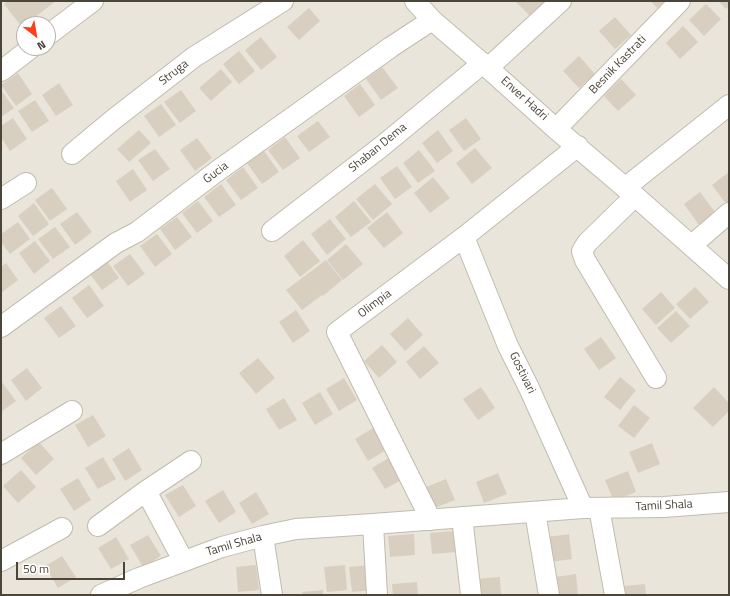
<!DOCTYPE html>
<html>
<head>
<meta charset="utf-8">
<style>
	body { margin:0 }
	#map { position:relative; width:730px; height:596px; overflow:hidden; background:#f6f3ec; font-family:"Titillium Web",sans-serif }
	canvas { display:block }
	.frame { position:absolute; inset:0; border:2px solid #4b4439; pointer-events:none }
	.north { position:absolute; left:16px; top:16px; width:40px; height:40px; box-sizing:border-box; background:#fff; border:1px solid #b7b4b0; border-radius:50%; rotate:149deg; font-size:11px; font-weight:700; line-height:16px; text-align:center; color:#4b4439 }
	.north::after { content:''; display:block; margin:auto; width:14px; height:18px; background:#fc3f1d; clip-path:polygon(50% 0,100% 100%,50% 72%,0 100%) }
	.scale { position:absolute; left:16px; top:562px; width:109px; height:18px; box-sizing:border-box; border:2px solid #4b4439; border-top:0; padding-left:5px; font-size:12px; line-height:14px; white-space:nowrap; color:#4b4439; -webkit-text-stroke:3px #fff; paint-order:stroke }
</style>
</head>
<body>
<div id="map">
<canvas width="730" height="596"></canvas>
<div class="frame"></div>
<div class="north">N</div>
<div class="scale">50 m</div>
</div>
<script>
const c = document.querySelector('canvas').getContext('2d');
c.lineJoin = 'round';
function fill(path, color) { c.fillStyle = color; c.fill(path, 'evenodd'); }
const poly = rows => new Path2D(rows.map(r => 'M' + r).join(''));
function trace(path, color, width, dash) { c.strokeStyle = color; c.lineWidth = width; c.lineCap = dash ? 'butt' : 'round'; c.setLineDash(dash || []); c.stroke(path); }
function drawText(font, color, halo, rows, align = 'center') {
  c.font = font + ' "Titillium Web",sans-serif'; c.lineWidth = 4; c.setLineDash([]); c.textBaseline = 'middle'; c.strokeStyle = halo; c.fillStyle = color; for (const [text, x, y, turn = 0] of rows) {
    c.save(); c.translate(x, y); c.rotate((+turn || 0) * Math.PI / 180); c.textAlign = isNaN(turn) ? turn : align; if (halo) c.strokeText(text, 0, 0); c.fillText(text, 0, 0); c.restore();
  }
}
const residential = poly([
	[1,1,729,1,729,595,1,595],
	[24,24,48,24,48,48,24,48]
]);
const building = poly([
	[8,1,56,1,26,24,24,24,22,27,4,4],
	[515,1,553,1,534,20],
	[651,1,665,1,657,8],
	[718,1,729,1,729,6,726,9],
	[706,4,721,19,704,36,689,20],
	[309,8,320,21,299,40,287,27],
	[615,17,631,35,615,49,599,31],
	[683,26,698,42,680,59,666,43],
	[261,37,277,57,261,70,245,50],
	[239,51,255,71,239,84,223,64],
	[579,56,595,74,579,88,563,71],
	[382,67,398,88,381,100,366,79],
	[221,69,232,82,211,101,199,88],
	[18,73,32,94,16,106,1,85],
	[621,79,636,95,618,111,604,96],
	[59,83,73,105,56,116,42,95],
	[360,84,375,105,359,117,344,96],
	[1,90,14,108,1,117],
	[181,90,196,111,180,123,164,102],
	[35,100,49,121,32,132,18,111],
	[161,104,176,125,159,137,144,116],
	[13,118,27,139,10,151,1,137,1,126],
	[466,118,481,139,464,151,449,130],
	[318,121,330,137,309,152,297,136],
	[139,130,151,143,129,162,117,149],
	[438,130,453,151,437,163,422,143],
	[285,137,300,158,283,170,268,150],
	[197,138,212,158,195,171,180,150],
	[475,148,492,168,472,184,456,163],
	[155,149,170,169,153,181,138,160],
	[419,150,435,171,418,183,403,163],
	[264,151,279,172,262,184,247,163],
	[397,166,412,187,395,199,380,178],
	[243,167,258,188,241,200,226,180],
	[133,169,147,190,130,202,116,181],
	[729,172,729,204,727,205,712,185],
	[433,177,450,198,430,213,414,193],
	[221,184,236,205,219,217,204,197],
	[375,184,392,204,373,220,356,199],
	[52,188,67,209,50,221,35,200],
	[700,192,715,212,699,225,684,204],
	[198,201,213,221,197,233,182,213],
	[354,201,371,222,351,237,335,217],
	[34,203,49,224,33,236,18,216],
	[77,212,92,232,75,245,60,224],
	[387,212,403,233,384,248,367,228],
	[177,217,192,237,175,250,160,229],
	[330,219,346,239,327,255,311,234],
	[18,222,30,239,10,254,1,242,1,234],
	[55,227,70,247,53,259,38,239],
	[157,234,172,254,155,267,140,246],
	[303,240,320,261,300,277,284,256],
	[35,241,50,261,34,274,19,253],
	[346,244,363,264,343,280,327,260],
	[130,254,145,274,128,286,113,266],
	[104,257,119,278,102,290,87,270],
	[326,260,342,280,323,296,315,286,322,295,302,310,286,290],
	[6,263,18,280,1,293,1,267],
	[89,285,104,306,87,318,72,298],
	[695,287,709,302,690,319,676,304],
	[661,292,675,308,656,325,642,309],
	[61,306,76,326,59,338,44,318],
	[296,310,310,331,293,343,279,322],
	[676,311,690,326,671,343,657,328],
	[408,318,423,335,405,351,390,334],
	[601,337,616,358,599,370,584,349],
	[382,345,397,362,379,378,364,361],
	[424,346,439,363,420,379,406,362],
	[258,358,275,378,256,394,239,373],
	[27,368,42,388,26,401,11,380],
	[620,377,636,390,620,410,604,397],
	[344,378,357,400,339,411,326,389],
	[1,381,16,401,1,412],
	[481,387,495,408,478,420,463,399],
	[714,387,729,403,729,411,713,427,693,408],
	[320,392,333,414,315,425,302,403],
	[284,398,297,420,279,430,266,409],
	[634,405,650,418,634,438,618,426],
	[93,415,106,436,88,447,75,425],
	[373,428,386,450,368,461,355,439],
	[39,442,54,459,36,475,21,458],
	[652,443,660,464,638,473,629,452],
	[129,448,142,470,125,481,112,459],
	[103,457,116,479,98,489,85,468],
	[390,457,403,479,385,489,372,468],
	[21,470,36,487,18,503,3,486],
	[628,471,636,492,614,501,605,480],
	[498,473,507,494,484,503,476,482],
	[78,478,91,500,74,511,60,489],
	[446,479,455,500,432,509,424,488],
	[183,485,196,506,179,517,165,495],
	[223,490,236,512,219,523,205,501],
	[256,492,269,514,252,524,239,503],
	[455,531,457,552,432,554,430,533],
	[414,534,415,555,390,557,388,536],
	[569,534,572,559,551,562,548,537],
	[148,535,161,556,143,567,130,545],
	[116,537,129,559,111,569,98,548],
	[62,556,76,577,58,588,45,566],
	[256,565,259,590,238,592,236,567],
	[345,565,347,590,327,592,324,567],
	[370,565,372,590,352,592,349,567],
	[576,574,578,595,558,595,555,577],
	[500,577,501,595,476,595,474,579],
	[417,582,418,595,393,595,392,584],
	[645,584,646,595,625,595,624,586],
	[323,590,323,595,303,595,302,592]
]);
const minor = poly([
	[415,1,432,20,488,68,556,129,635,196,729,279],
	[48,35,93,1],
	[488,68,561,1],
	[1,71,31,48],
	[556,129,680,1],
	[72,154,114,119,194,57,283,1],
	[626,187,729,105],
	[635,196,587,243,582,251,585,260,656,378],
	[1,199,26,183],
	[272,231,381,147,483,63],
	[464,237,508,346,529,388,583,508],
	[692,245,729,213],
	[1,327,116,243,137,232,216,172,391,47,432,20],
	[1,454,72,411],
	[146,491,183,560],
	[599,508,615,595],
	[535,512,549,595],
	[462,517,471,595],
	[431,520,337,332,464,237,578,146],
	[373,524,377,595],
	[98,526,146,491,191,461],
	[263,536,272,595],
	[1,561,62,528],
	[101,595,139,578,222,547,263,536,296,529,373,524,583,508,664,507,729,502]
]);
const streetNames = [
	["Besnik Kastrati",618,65,-46],
	["Struga",174,73,-38],
	["Enver Hadri",524,99,42],
	["Shaban Dema",378,148,-39],
	["Gucia",216,173,-37],
	["Olimpia",375,304,-37],
	["Gostivari",522,373,64],
	["Tamil Shala",664,506,-3],
	["Tamil Shala",234,545,-16]
];
fill(residential, '#eae5da');
fill(building, '#d8cfc1');
trace(minor, '#c2bbae', 22);
trace(minor, '#fff', 20);
drawText('12px', '#4b4439', '#fff', streetNames);
</script>
</body>
</html>
